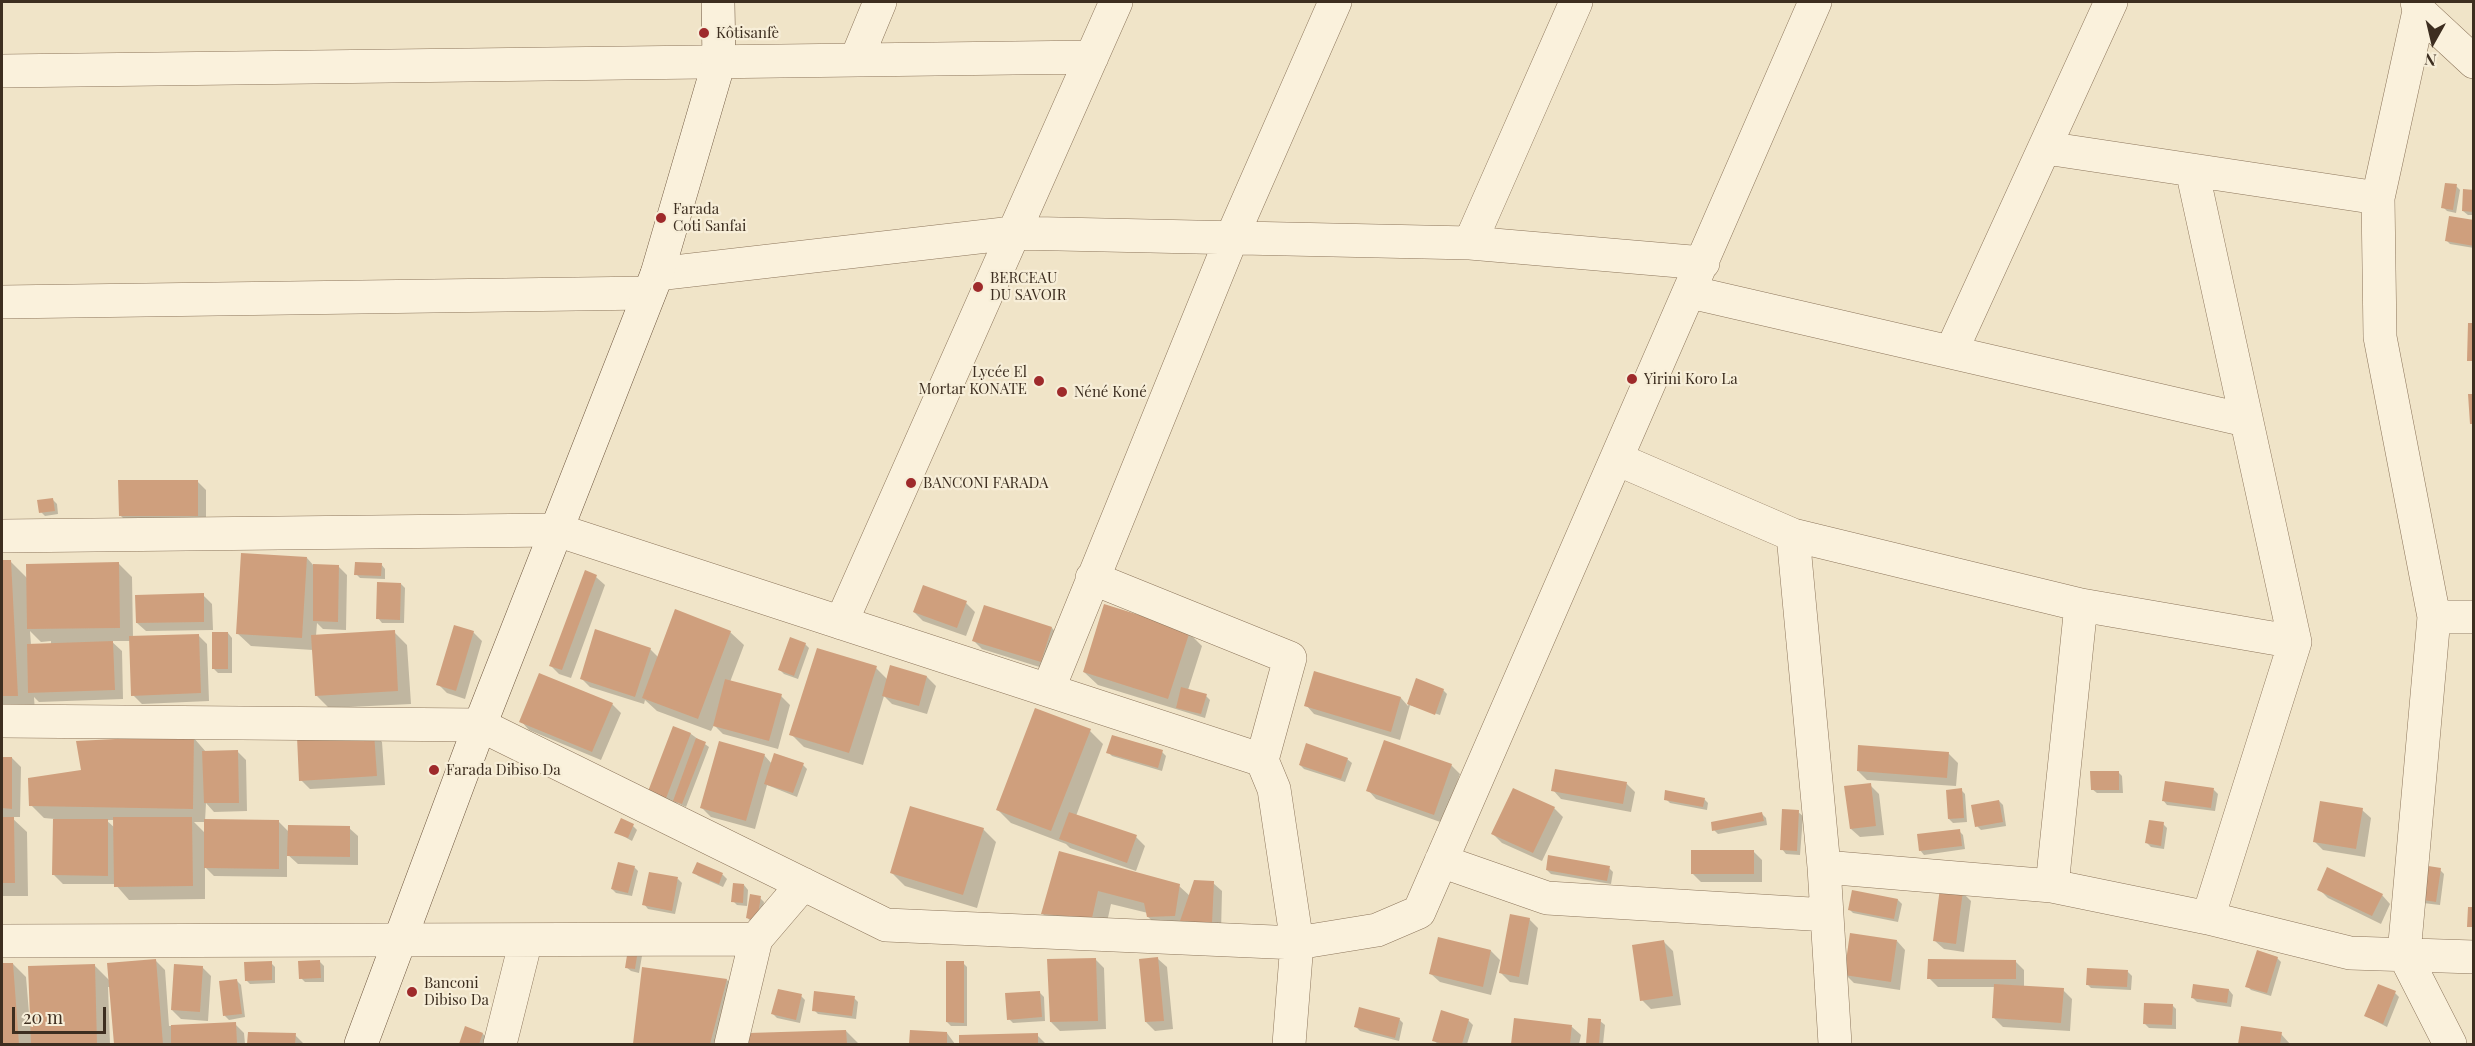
<!DOCTYPE html>
<html>
<head>
<meta charset="utf-8">
<style>
	body { margin:0 }
	#map { position:relative; width:2475px; height:1046px; overflow:hidden; background:#f0e4c8; font-family:"Playfair Display",serif }
	canvas { display:block }
	.frame { position:absolute; inset:0; border:3px solid #3d2e20; pointer-events:none }
	.north { position:absolute; left:2403px; top:12px; width:60px; height:60px; -webkit-text-stroke:4px #f7eed8; paint-order:stroke; rotate:188deg; font-size:16px; font-weight:700; line-height:24px; text-align:center; color:#3d2e20 }
	.north::after { content:''; display:block; margin:auto; width:21px; height:27px; background:#3d2e20; clip-path:polygon(50% 0,100% 100%,50% 72%,0 100%) }
	.scale { position:absolute; left:12px; top:1007px; width:94px; height:27px; box-sizing:border-box; border:3px solid #3d2e20; border-top:0; padding-left:8px; font-size:18px; line-height:21px; white-space:nowrap; color:#3d2e20; -webkit-text-stroke:4px #f7eed8; paint-order:stroke }
</style>
</head>
<body>
<div id="map">
<canvas width="2475" height="1046"></canvas>
<div class="frame"></div>
<div class="north">N</div>
<div class="scale">20 m</div>
</div>
<script>
const c = document.querySelector('canvas').getContext('2d');
c.lineJoin = 'round';
function fill(path, color) { c.fillStyle = color; c.fill(path, 'evenodd'); }
const poly = rows => new Path2D(rows.map(r => 'M' + r).join(''));
function trace(path, color, width, dash) { c.strokeStyle = color; c.lineWidth = width; c.lineCap = dash ? 'butt' : 'round'; c.setLineDash(dash || []); c.stroke(path); }
function drawText(font, color, halo, rows, align = 'center') {
  c.font = font + ' "Playfair Display",serif'; c.lineWidth = 4.5; c.setLineDash([]); c.textBaseline = 'middle'; c.strokeStyle = halo; c.fillStyle = color; for (const [text, x, y, turn = 0] of rows) {
    c.save(); c.translate(x, y); c.rotate((+turn || 0) * Math.PI / 180); c.textAlign = isNaN(turn) ? turn : align; if (halo) c.strokeText(text, 0, 0); c.fillText(text, 0, 0); c.restore();
  }
}
const shadow = poly([
	[2456,186,2460,190,2456,213,2447,211,2443,207],
	[2474,191,2474,215,2468,215,2463,211],
	[2474,222,2474,248,2450,244,2446,240],
	[197,481,206,490,206,524,129,524,120,515],
	[53,500,57,504,58,514,45,516,41,512],
	[307,558,314,566,338,566,347,575,346,630,323,629,317,623,316,636,394,632,407,645,411,704,329,708,316,695,313,650,251,646,237,633],
	[10,561,28,579,119,564,132,577,133,638,198,635,207,644,209,701,142,704,133,695,131,641,111,641,122,651,123,699,39,702,34,697,35,712,2,714,2,562],
	[30,631,41,642,51,641,51,644,31,645],
	[381,564,385,569,385,579,360,578,356,574],
	[585,572,596,577,605,585,571,678,559,674,551,666],
	[401,584,405,588,404,623,382,623,378,618],
	[203,595,212,604,213,630,146,631,137,623],
	[966,603,975,612,966,636,923,621,914,612],
	[1052,628,1060,637,1049,670,982,649,973,640],
	[473,632,482,641,465,699,447,693,438,684],
	[730,632,744,645,730,682,781,696,790,705,778,749,723,734,714,725,711,731,657,711,645,700,644,704,590,687,581,678,650,649,658,657],
	[228,633,232,638,232,673,218,673,214,669],
	[1189,633,1202,646,1188,690,1206,696,1210,700,1205,718,1098,685,1084,672],
	[805,644,809,648,798,679,784,674,780,670],
	[891,667,927,677,936,686,927,714,892,704,884,696,863,765,804,747,791,734,876,668,888,680],
	[1417,680,1443,690,1447,694,1440,715,1410,705,1400,740,1314,714,1306,705,1401,698,1408,706],
	[612,704,621,713,601,760,529,730,521,721],
	[674,728,691,734,709,747,686,807,677,803,674,809,658,803],
	[1090,731,1103,744,1076,816,1136,837,1145,846,1136,871,1070,848,1066,844,1011,823,998,810],
	[374,734,382,742,385,785,310,789,301,780],
	[193,737,206,752,237,751,246,760,247,811,214,812,206,803,205,821,279,822,289,832,349,828,358,836,358,865,298,864,287,854,287,877,214,876,205,867,205,899,129,900,115,884,63,884,54,875,55,819,44,818,31,805,82,771],
	[106,820,114,820,115,828],
	[194,822,206,822,205,833],
	[1108,752,1162,752,1166,756,1162,771,1112,756],
	[1949,754,1958,763,1956,786,1867,780,1858,771],
	[764,755,772,764,803,765,807,769,797,797,767,785,755,829,711,817,702,808],
	[2,758,12,758,21,767,20,817,11,817,27,832,28,896,2,896],
	[1347,759,1352,763,1345,782,1304,769,1300,765],
	[1451,765,1460,774,1443,823,1376,799,1368,790],
	[2118,772,2122,776,2123,793,2097,793,2092,789],
	[1626,783,1635,792,1631,812,1561,799,1553,790],
	[1870,785,1879,794,1884,835,1860,837,1851,829],
	[1961,790,1965,794,1967,822,1953,823,1949,819],
	[2214,790,2218,794,2215,811,2167,805,2163,800],
	[1666,799,1704,799,1708,803,1707,810,1670,803],
	[1999,801,2003,805,2006,826,1981,830,1977,826],
	[1554,808,1563,817,1542,861,1502,843,1493,834],
	[2362,810,2371,818,2365,857,2323,850,2314,841],
	[1798,812,1803,816,1800,855,1786,854,1782,849],
	[1762,814,1766,818,1767,825,1718,834,1714,830],
	[2163,824,2167,828,2164,849,2151,847,2147,843],
	[633,826,637,830,632,841,616,832],
	[983,829,996,842,977,908,905,886,892,873],
	[1959,831,1963,835,1965,849,1924,855,1920,850],
	[1753,851,1762,860,1762,882,1701,882,1692,873],
	[1060,853,1179,886,1190,896,1213,883,1222,891,1221,932,1162,930,1148,917,1148,913,1111,904,1105,931,1056,927,1043,914],
	[697,864,723,875,727,879,723,887,698,876,694,872],
	[634,867,638,871,632,896,616,893,612,889],
	[1609,868,1613,872,1611,884,1551,874,1547,870],
	[2440,870,2444,874,2440,905,2423,903],
	[678,879,682,883,675,914,648,909,644,904],
	[744,885,748,890,747,906,737,905,733,901],
	[2319,889,2382,895,2390,904,2381,924,2328,898],
	[1962,892,1971,901,1964,952,1944,949,1935,941],
	[760,898,764,902,760,924,751,922,747,917],
	[1898,900,1902,904,1898,922,1853,913,1849,909],
	[1529,919,1538,928,1528,985,1510,982,1501,973],
	[1897,941,1905,950,1900,990,1854,983,1845,974],
	[1664,942,1673,951,1681,1005,1651,1009,1642,1000],
	[629,951,642,956,639,973,631,971,626,967],
	[1491,951,1500,960,1491,995,1440,982,1431,974],
	[2277,958,2281,962,2271,996,2251,990,2247,986],
	[1095,959,1104,968,1106,1029,1060,1031,1051,1022],
	[1158,959,1167,967,1173,1029,1155,1031,1146,1022],
	[156,961,165,970,169,1026,235,1024,244,1033,245,1044,115,1044,110,987,108,987,110,1044,2,1044,2,965,13,964,26,977,29,1013,94,965,110,981],
	[2015,961,2024,970,2024,987,2063,990,2072,999,2070,1031,2003,1027,1994,1018,1996,987,1938,987,1929,978],
	[320,962,324,966,324,982,305,982,301,978],
	[271,963,275,967,275,983,250,984,246,980],
	[963,963,967,967,967,1026,951,1026,947,1022],
	[202,967,211,976,208,1021,181,1019,172,1010],
	[643,968,727,980,740,993,726,1044,634,1044],
	[2128,972,2132,976,2131,990,2091,988,2087,984],
	[237,981,241,985,245,1017,229,1020,225,1016],
	[2195,986,2229,990,2233,995,2231,1007,2197,1002,2193,998],
	[1040,993,1044,997,1045,1021,1013,1023,1009,1019],
	[2395,993,2399,997,2387,1027,2366,1016],
	[801,996,805,1000,800,1023,777,1018,773,1014],
	[854,998,858,1002,856,1019,818,1014,814,1010],
	[2172,1005,2176,1009,2176,1029,2149,1028,2145,1024],
	[1399,1019,1403,1023,1399,1041,1360,1031,1356,1027],
	[1516,1019,1572,1027,1581,1035,1579,1044,1513,1044],
	[1468,1020,1473,1025,1467,1044,1438,1044,1433,1040],
	[1590,1020,1600,1021,1605,1025,1603,1044,1588,1044],
	[466,1028,483,1034,487,1038,485,1044,461,1044],
	[2242,1028,2281,1034,2290,1044,2240,1044],
	[846,1031,859,1044,750,1044,750,1034],
	[912,1031,947,1033,955,1044,911,1044],
	[249,1034,295,1035,304,1044,249,1044],
	[1037,1035,1046,1044,961,1044,961,1037]
]);
const building = poly([
	[2445,183,2457,184,2453,210,2441,208],
	[2463,189,2474,190,2474,212,2462,211],
	[2449,216,2474,220,2474,246,2445,241],
	[2468,323,2474,323,2474,361,2467,361],
	[2468,394,2474,394,2474,424,2470,424],
	[118,480,198,480,198,516,119,516],
	[53,498,55,511,39,513,37,500],
	[241,553,307,557,302,638,236,634],
	[2,560,11,560,18,696,2,696],
	[119,562,120,628,27,629,26,564],
	[355,562,382,563,381,576,354,575],
	[313,564,339,565,338,622,313,621],
	[585,570,597,575,562,670,549,666],
	[377,582,401,583,400,620,376,619],
	[923,585,967,601,957,628,913,612],
	[204,593,204,622,136,623,135,595],
	[1104,604,1190,631,1168,699,1083,672],
	[984,605,1052,627,1041,662,972,641],
	[675,609,731,631,698,719,642,698],
	[454,625,474,631,456,691,436,685],
	[595,629,651,648,635,697,580,679],
	[395,630,398,691,315,696,311,635],
	[212,632,228,632,228,669,212,669],
	[199,634,201,693,131,696,129,636],
	[790,637,806,643,794,676,778,670],
	[113,641,115,690,28,693,27,644],
	[817,648,877,666,849,753,789,735],
	[890,665,927,676,919,706,882,696],
	[1314,671,1401,697,1391,732,1304,706],
	[539,673,613,703,592,752,519,722],
	[1416,678,1444,689,1435,715,1407,704],
	[725,679,782,694,769,741,713,726],
	[1181,687,1207,694,1201,714,1176,708],
	[1035,708,1091,729,1051,831,996,810],
	[673,726,691,733,665,801,647,794],
	[374,732,377,776,299,781,297,737],
	[194,735,193,809,29,806,28,778,81,770,76,741],
	[1112,735,1163,750,1158,768,1106,753],
	[696,738,706,742,682,804,673,801],
	[1384,740,1452,764,1434,815,1366,791],
	[719,741,765,754,746,821,700,808],
	[1306,743,1348,758,1341,779,1299,765],
	[1858,745,1949,752,1947,778,1857,771],
	[238,750,239,803,204,803,202,751],
	[774,753,804,763,793,793,764,784],
	[2,757,12,757,12,809,2,808],
	[1555,769,1627,782,1623,804,1551,791],
	[2090,771,2119,771,2119,790,2091,790],
	[2165,781,2214,788,2211,808,2162,801],
	[1871,783,1876,826,1850,829,1844,786],
	[1513,788,1555,807,1533,853,1491,834],
	[1962,788,1964,818,1948,819,1946,790],
	[1665,790,1705,798,1703,807,1664,800],
	[1999,800,2003,822,1975,827,1971,805],
	[2320,801,2363,808,2356,849,2313,842],
	[910,806,984,828,963,895,890,873],
	[1782,809,1799,810,1797,851,1780,850],
	[1069,812,1137,835,1127,863,1059,839],
	[1762,812,1764,821,1712,831,1711,822],
	[2,817,14,817,15,883,2,883],
	[113,817,192,817,193,886,114,887],
	[621,818,634,824,628,838,614,833],
	[53,819,108,819,108,876,52,875],
	[204,819,279,820,279,869,204,868],
	[2149,820,2164,822,2161,846,2145,843],
	[288,825,350,826,350,857,287,856],
	[1960,829,1962,846,1919,851,1917,834],
	[1691,850,1754,850,1754,874,1691,874],
	[1059,851,1180,884,1175,916,1147,917,1144,903,1098,891,1092,918,1041,914],
	[1548,855,1610,866,1607,881,1546,870],
	[618,862,635,866,628,893,611,889],
	[697,862,723,873,719,884,692,873],
	[2422,865,2441,868,2436,902,2417,899],
	[2327,867,2383,894,2372,916,2317,890],
	[649,872,678,877,672,911,642,905],
	[1194,880,1214,881,1212,924,1180,921],
	[733,883,744,884,743,903,731,902],
	[1940,888,1963,891,1956,944,1933,941],
	[1852,890,1898,899,1894,919,1848,910],
	[750,894,761,896,757,921,746,918],
	[2468,907,2474,907,2474,927,2467,927],
	[1510,914,1530,918,1519,977,1499,973],
	[1850,933,1897,940,1891,982,1844,975],
	[1438,937,1491,950,1483,987,1429,974],
	[1664,940,1673,996,1640,1001,1632,945],
	[628,949,638,950,635,969,625,968],
	[2257,950,2278,957,2267,993,2245,987],
	[1158,957,1164,1021,1145,1022,1139,959],
	[1096,958,1098,1021,1050,1022,1047,959],
	[156,959,163,1044,114,1044,107,963],
	[1928,959,2016,960,2016,979,1927,979],
	[320,960,321,978,299,979,298,961],
	[272,961,272,980,245,981,244,962],
	[946,961,964,961,964,1023,946,1022],
	[2,963,13,963,19,1044,2,1044],
	[95,964,97,1044,31,1044,28,966],
	[174,964,203,966,200,1012,171,1010],
	[642,967,727,979,710,1044,633,1044],
	[2087,968,2128,970,2127,987,2086,985],
	[237,979,242,1014,223,1016,219,981],
	[1994,984,2064,988,2061,1023,1992,1018],
	[2193,984,2229,989,2227,1003,2191,998],
	[2378,984,2396,991,2383,1024,2364,1016],
	[778,989,802,994,796,1020,771,1014],
	[814,991,855,996,852,1016,812,1011],
	[1040,991,1042,1017,1007,1020,1005,993],
	[2144,1003,2173,1004,2172,1025,2143,1024],
	[1359,1007,1400,1018,1395,1038,1354,1027],
	[1441,1010,1469,1019,1462,1044,1445,1044,1432,1041],
	[1514,1018,1572,1025,1570,1044,1511,1044],
	[1588,1018,1601,1019,1599,1044,1586,1044],
	[236,1022,237,1044,171,1044,171,1025],
	[465,1026,483,1033,479,1044,459,1044],
	[2241,1026,2282,1032,2280,1044,2238,1044],
	[846,1030,847,1044,749,1044,749,1033],
	[910,1030,947,1032,947,1044,909,1044],
	[248,1032,296,1033,295,1044,247,1044],
	[1038,1033,1038,1044,959,1044,959,1035]
]);
const minor = poly([
	[2417,2,2419,11,2474,62],
	[2419,11,2378,198,2380,337,2434,617,2404,954,2450,1044],
	[856,60,880,2],
	[2,71,1092,57],
	[2046,148,2378,198],
	[2192,170,2295,642,2208,918],
	[1470,243,1576,2],
	[657,274,1013,233,1470,243,1703,263],
	[1690,292,2245,420],
	[2,302,649,293],
	[1951,352,2111,2],
	[1617,459,1793,535],
	[2,536,557,530,1262,760],
	[1092,578,1290,658,1262,760,1274,789,1297,943,1289,1044],
	[2434,617,2474,617],
	[841,623,1116,2],
	[1048,690,1232,237,1335,2],
	[2,721,480,725,886,925,1297,943,1377,930,1419,912,1815,2],
	[1441,861,1547,898,1827,915],
	[1824,867,2052,886,2208,918,2350,953,2474,957],
	[2052,886,2081,605],
	[2,941,756,939],
	[500,1044,526,940],
	[731,1044,756,939,803,884],
	[1835,1044,1824,867,1793,535,2081,605,2295,642]
]);
const secondary = poly([
	[361,1044,480,725,657,274,719,62,718,2]
]);
const markers = [
	[704,33,6,"#9e2a2b"],
	[661,218,6,"#9e2a2b"],
	[978,287,6,"#9e2a2b"],
	[1632,379,6,"#9e2a2b"],
	[1039,381,6,"#9e2a2b"],
	[1062,392,6,"#9e2a2b"],
	[911,483,6,"#9e2a2b"],
	[434,770,6,"#9e2a2b"],
	[412,992,6,"#9e2a2b"]
];
const poiNames = [
	["Kôtisanfè",716,33],
	["Farada",673,209],
	["Coti Sanfai",673,226],
	["BERCEAU",990,278],
	["DU SAVOIR",990,295],
	["Lycée El",1027,372,"right"],
	["Mortar KONATE",1027,389,"right"],
	["Yirini Koro La",1644,379],
	["Néné Koné",1074,392],
	["BANCONI FARADA",923,483],
	["Farada Dibiso Da",446,770],
	["Banconi",424,983],
	["Dibiso Da",424,1000]
];
fill(shadow, '#0003');
fill(building, '#cf9f7d');
trace(minor, '#8d765c', 34);
trace(secondary, '#6f573f', 34);
trace(minor, '#faf1dc', 33);
trace(secondary, '#faf1dc', 33);
for (const [x, y, r, color] of markers) { const dot = new Path2D(); dot.arc(x, y, r, 0, 2 * Math.PI); c.fillStyle = color; c.fill(dot); trace(dot, '#f7eed8', 2); }
drawText('15px', '#3d2e20', '#f7eed8', poiNames, 'left');
</script>
</body>
</html>
